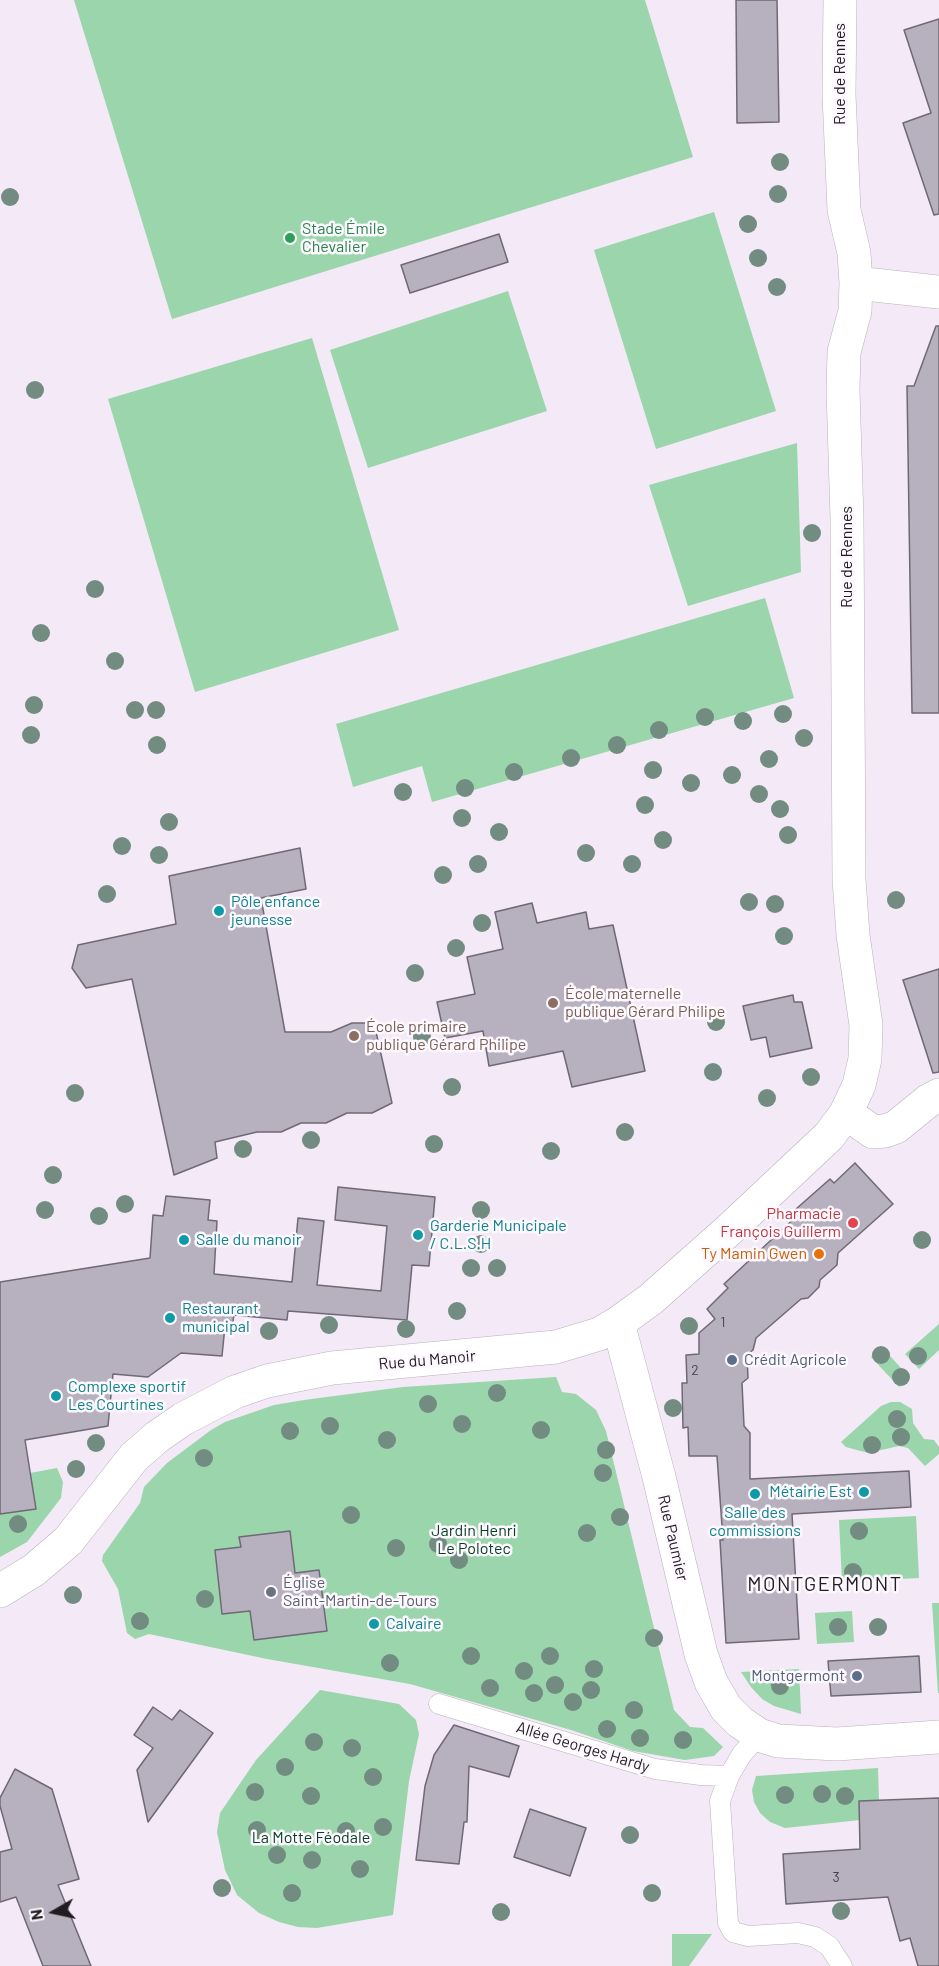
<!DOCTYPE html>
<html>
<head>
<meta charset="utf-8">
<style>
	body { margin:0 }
	#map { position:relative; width:939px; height:1966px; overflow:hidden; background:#f4e9f6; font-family:Barlow,sans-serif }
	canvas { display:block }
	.north { position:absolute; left:24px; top:1882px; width:60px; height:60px; -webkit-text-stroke:4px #fdf8fe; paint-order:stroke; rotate:261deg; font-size:16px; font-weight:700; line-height:24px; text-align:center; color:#201c21 }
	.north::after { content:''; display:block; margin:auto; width:21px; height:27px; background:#201c21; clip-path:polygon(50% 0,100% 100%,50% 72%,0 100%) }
</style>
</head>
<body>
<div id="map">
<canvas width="939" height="1966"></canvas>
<div class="north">N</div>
</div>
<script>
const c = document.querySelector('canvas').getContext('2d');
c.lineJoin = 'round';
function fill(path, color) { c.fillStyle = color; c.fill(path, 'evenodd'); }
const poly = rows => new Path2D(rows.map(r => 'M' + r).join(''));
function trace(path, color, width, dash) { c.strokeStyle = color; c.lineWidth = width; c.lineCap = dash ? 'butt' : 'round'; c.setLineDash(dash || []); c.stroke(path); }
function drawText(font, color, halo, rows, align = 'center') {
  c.font = font + ' Barlow,sans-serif'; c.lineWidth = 5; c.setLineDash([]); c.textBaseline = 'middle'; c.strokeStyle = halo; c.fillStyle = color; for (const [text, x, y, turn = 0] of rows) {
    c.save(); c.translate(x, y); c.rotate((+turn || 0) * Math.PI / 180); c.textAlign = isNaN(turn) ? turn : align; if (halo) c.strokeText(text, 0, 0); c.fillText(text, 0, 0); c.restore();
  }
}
const green = poly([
	[74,0,645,0,693,157,172,319],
	[714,212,776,411,656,449,594,250],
	[508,291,547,411,368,468,330,350],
	[312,338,399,630,195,692,108,399],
	[797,443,801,572,688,606,649,485],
	[765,598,794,698,432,802,422,766,353,787,336,724],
	[939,1324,939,1350,919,1369,905,1354],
	[881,1346,910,1378,899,1387,871,1357],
	[556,1377,562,1392,576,1394,596,1410,606,1431,674,1710,690,1727,703,1728,723,1747,714,1756,685,1760,633,1751,571,1730,410,1684,267,1659,149,1634,135,1639,127,1633,118,1589,102,1561,103,1555,140,1503,144,1487,167,1463,211,1430,225,1422,274,1405,304,1400,403,1387],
	[891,1402,900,1402,912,1409,913,1423,924,1439,934,1440,939,1447,939,1454,925,1466,908,1448,899,1446,868,1453,846,1447,841,1442,881,1406],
	[57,1468,63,1482,61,1498,27,1542,0,1557,0,1514,35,1509,30,1473],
	[916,1516,919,1578,842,1582,839,1520],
	[932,1603,939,1603,939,1693,938,1693],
	[852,1611,854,1642,817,1644,815,1613],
	[799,1669,801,1714,774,1706,762,1699,751,1687,741,1672],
	[320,1690,399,1704,416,1720,419,1734,409,1781,393,1915,317,1928,298,1927,279,1922,259,1913,237,1895,225,1870,217,1832,220,1813,256,1760],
	[878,1768,879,1801,860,1801,860,1820,785,1828,770,1822,760,1813,754,1802,752,1790,756,1776],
	[672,1934,712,1934,689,1966,672,1966]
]);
const building = poly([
	[736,0,777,0,779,122,737,123,736,0],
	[939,19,939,214,934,215,903,123,931,113,904,30,939,19],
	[499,234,508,262,410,293,401,265,499,234],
	[936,326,939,326,939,713,912,713,907,386,914,386,936,326],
	[300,848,306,889,261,898,285,1032,331,1032,352,1023,374,1023,392,1103,372,1113,347,1113,326,1123,301,1123,281,1132,257,1132,215,1142,217,1158,174,1175,132,979,86,988,72,968,78,945,176,924,169,876,300,848],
	[532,903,537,923,586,912,589,929,613,925,645,1071,572,1087,563,1051,489,1066,483,1031,445,1038,437,1002,475,994,467,957,503,949,495,912,532,903],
	[939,969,939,1072,933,1073,903,980,939,969],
	[793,995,794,1002,802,1002,812,1048,770,1057,766,1037,751,1040,743,1006,793,995],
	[855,1163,893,1204,838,1253,837,1265,820,1280,819,1287,808,1298,801,1299,756,1338,753,1350,747,1355,748,1378,742,1383,744,1426,750,1433,750,1479,909,1471,911,1507,792,1514,799,1639,726,1643,720,1540,723,1540,717,1456,689,1456,688,1427,683,1428,682,1383,687,1383,686,1355,699,1354,699,1333,715,1319,707,1309,728,1288,724,1284,800,1213,796,1209,830,1179,834,1183,855,1163],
	[338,1187,435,1197,429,1266,412,1265,407,1320,288,1311,287,1320,234,1315,232,1327,225,1326,222,1356,181,1353,148,1377,113,1374,108,1426,25,1440,36,1509,0,1514,0,1282,150,1258,153,1215,163,1216,166,1196,210,1200,208,1220,217,1221,214,1274,292,1282,298,1218,324,1221,317,1285,381,1291,387,1226,335,1220,338,1187],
	[290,1531,295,1573,319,1570,327,1631,254,1640,250,1611,222,1614,215,1550,241,1547,239,1537,290,1531],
	[919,1656,921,1692,831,1696,828,1661,919,1656],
	[153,1707,172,1720,180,1710,213,1733,148,1822,137,1770,153,1748,134,1735,153,1707],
	[454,1725,519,1746,509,1777,469,1766,467,1822,464,1822,459,1864,416,1860,425,1786,434,1755,454,1725],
	[15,1769,52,1789,79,1879,58,1885,91,1966,43,1966,16,1897,0,1902,0,1852,12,1849,0,1806,0,1798,15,1769],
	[939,1798,939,1966,918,1966,910,1938,900,1941,888,1897,786,1904,783,1854,860,1849,859,1801,939,1798],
	[530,1809,586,1828,570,1876,514,1857,530,1809]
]);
const lane = poly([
	[439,1704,655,1769,701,1775,729,1776],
	[759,1735,742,1754,729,1776,720,1801,728,1923,733,1932,748,1936,798,1933,815,1937,829,1946,842,1966]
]);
const street = poly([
	[846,1113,873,1132,885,1131,896,1127,928,1101,939,1095]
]);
const secondary = poly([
	[856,283,939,292],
	[618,1323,659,1477,701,1654,711,1682,726,1708,740,1722,759,1735,778,1741,837,1744,939,1737],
	[0,1591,34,1570,68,1541,134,1457,157,1437,183,1419,235,1392,267,1381,332,1368,556,1347,599,1334,618,1323,651,1299,730,1229,829,1136,846,1113,859,1085,865,1059,866,1025,853,935,849,879,847,519,843,390,844,352,855,311,856,283,854,253,844,210,839,95,840,0]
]);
const trees = [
	[780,162],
	[778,194],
	[10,197],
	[748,224],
	[758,258],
	[777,287],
	[35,390],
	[812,533],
	[95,589],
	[41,633],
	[115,661],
	[34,705],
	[135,710],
	[156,710],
	[783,714],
	[705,717],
	[743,721],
	[659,730],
	[31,735],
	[804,738],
	[157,745],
	[617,745],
	[571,758],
	[769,759],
	[653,770],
	[514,772],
	[732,775],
	[691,783],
	[465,788],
	[403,792],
	[759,794],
	[645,805],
	[780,809],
	[462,818],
	[169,822],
	[499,832],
	[788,835],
	[663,840],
	[122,846],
	[586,853],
	[159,855],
	[478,864],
	[632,864],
	[443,875],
	[107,894],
	[896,900],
	[749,902],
	[775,904],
	[482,923],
	[784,936],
	[456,948],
	[415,973],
	[716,1022],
	[422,1037],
	[713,1072],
	[811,1077],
	[452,1087],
	[75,1093],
	[767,1098],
	[625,1132],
	[311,1140],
	[434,1144],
	[243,1149],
	[551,1151],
	[53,1175],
	[125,1204],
	[45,1210],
	[481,1210],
	[99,1216],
	[922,1240],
	[481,1244],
	[471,1268],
	[497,1268],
	[457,1311],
	[329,1325],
	[689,1326],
	[406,1329],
	[269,1331],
	[881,1355],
	[918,1356],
	[901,1377],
	[497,1393],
	[428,1404],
	[673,1408],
	[897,1419],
	[462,1424],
	[330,1426],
	[541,1430],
	[290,1431],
	[901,1437],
	[387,1440],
	[96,1443],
	[872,1445],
	[606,1450],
	[204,1458],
	[76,1469],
	[603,1473],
	[351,1515],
	[620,1517],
	[18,1524],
	[859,1531],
	[587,1533],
	[438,1544],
	[396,1548],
	[459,1560],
	[853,1572],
	[73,1595],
	[205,1599],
	[140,1621],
	[838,1627],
	[878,1627],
	[654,1638],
	[471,1656],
	[550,1656],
	[390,1663],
	[594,1669],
	[524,1671],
	[555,1685],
	[780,1686],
	[490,1688],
	[591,1690],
	[534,1693],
	[573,1702],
	[634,1710],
	[607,1729],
	[640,1738],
	[683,1740],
	[314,1742],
	[352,1748],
	[285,1767],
	[373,1777],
	[255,1792],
	[822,1794],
	[785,1795],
	[311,1796],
	[845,1796],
	[383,1827],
	[257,1830],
	[346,1831],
	[630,1835],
	[277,1855],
	[312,1860],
	[360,1869],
	[222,1888],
	[292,1893],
	[652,1893],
	[841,1911],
	[501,1912]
];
const markers = [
	[290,238,6,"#2e9e5b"],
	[219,911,6,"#0f9aa8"],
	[553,1003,6,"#8d6e63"],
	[354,1036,6,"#8d6e63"],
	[853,1223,6,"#e0444e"],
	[418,1235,6,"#0f9aa8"],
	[184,1240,6,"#0f9aa8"],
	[819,1254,6,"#e8710a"],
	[170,1318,6,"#0f9aa8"],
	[732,1360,6,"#5c6f8a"],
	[56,1396,6,"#0f9aa8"],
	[864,1492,6,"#0f9aa8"],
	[755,1494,6,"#0f9aa8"],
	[271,1592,6,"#6b7280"],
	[374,1624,6,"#0f9aa8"],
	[857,1676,6,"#5c6f8a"]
];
const numberNames = [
	["1",723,1322],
	["2",695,1370],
	["3",836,1877]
];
const streetNames = [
	["Rue de Rennes",840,74,-90],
	["Rue de Rennes",847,557,-90],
	["Rue du Manoir",427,1360,-5],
	["Rue Paumier",673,1538,77],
	["Allée Georges Hardy",583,1747,17]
];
const leisureNames = [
	["Stade Émile",302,229],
	["Chevalier",302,247]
];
const cultureNames = [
	["Pôle enfance",231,902],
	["jeunesse",231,920],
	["Garderie Municipale",430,1226],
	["/ C.L.S.H",430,1244],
	["Salle du manoir",196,1240],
	["Restaurant",182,1309],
	["municipal",182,1327],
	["Complexe sportif",68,1387],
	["Les Courtines",68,1405],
	["Métairie Est",852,1492,"right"],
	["Salle des",755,1513,"center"],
	["commissions",755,1531,"center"],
	["Calvaire",386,1624]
];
const educationNames = [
	["École maternelle",565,994],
	["publique Gérard Philipe",565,1012],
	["École primaire",366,1027],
	["publique Gérard Philipe",366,1045]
];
const healthNames = [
	["Pharmacie",841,1214],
	["François Guillerm",841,1232]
];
const foodNames = [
	["Ty Mamin Gwen",807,1254]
];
const serviceNames = [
	["Crédit Agricole",744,1360],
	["Montgermont",845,1676,"right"]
];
const parkNames = [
	["Jardin Henri",474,1531],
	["Le Polotec",474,1549],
	["La Motte Féodale",311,1838]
];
const worshipNames = [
	["Église",283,1583],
	["Saint-Martin-de-Tours",283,1601]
];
const quarterNames = [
	["MONTGERMONT",825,1584]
];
fill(green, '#9ad5ac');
fill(building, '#b7b0bf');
trace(building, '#6f6976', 1.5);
trace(lane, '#bbb0bd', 21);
trace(street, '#bbb0bd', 34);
trace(secondary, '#bbb0bd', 34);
trace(lane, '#fff', 20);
trace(street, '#fff', 33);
trace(secondary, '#fff', 33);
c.fillStyle = '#728c81';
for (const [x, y] of trees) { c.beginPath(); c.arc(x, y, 9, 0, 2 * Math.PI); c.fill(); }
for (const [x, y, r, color] of markers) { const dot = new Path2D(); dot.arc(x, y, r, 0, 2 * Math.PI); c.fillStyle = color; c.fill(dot); trace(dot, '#fdf8fe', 2); }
drawText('14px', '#464148', null, numberNames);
drawText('16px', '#201c21', '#fdf8fe', streetNames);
drawText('16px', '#27864d', '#fdf8fe', leisureNames, 'left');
drawText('16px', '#0d838f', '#fdf8fe', cultureNames, 'left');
drawText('16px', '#785e54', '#fdf8fe', educationNames, 'left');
drawText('16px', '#be3a42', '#fdf8fe', healthNames, 'right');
drawText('16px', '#c56008', '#fdf8fe', foodNames, 'right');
drawText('16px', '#4e5e75', '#fdf8fe', serviceNames, 'left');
drawText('16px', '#073f21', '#fdf8fe', parkNames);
drawText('16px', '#5b616d', '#fdf8fe', worshipNames, 'left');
c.letterSpacing = '1.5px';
drawText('20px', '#201c21', '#fdf8fe', quarterNames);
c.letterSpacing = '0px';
</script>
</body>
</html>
